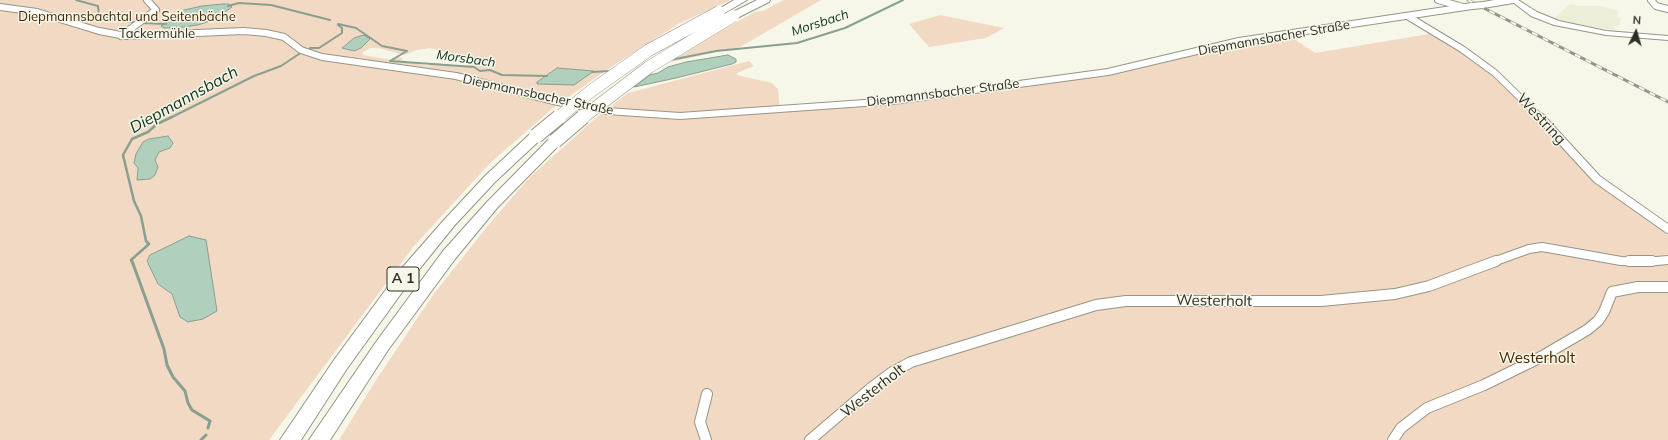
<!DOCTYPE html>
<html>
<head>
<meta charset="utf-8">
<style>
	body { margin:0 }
	#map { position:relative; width:1668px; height:440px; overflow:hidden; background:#f6f7e8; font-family:Mulish,sans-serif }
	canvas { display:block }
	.north { position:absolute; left:1616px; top:12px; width:40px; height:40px; -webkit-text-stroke:3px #f6f7e8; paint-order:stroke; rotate:5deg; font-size:11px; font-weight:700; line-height:16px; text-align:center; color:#2d2e28 }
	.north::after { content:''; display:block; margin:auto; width:14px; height:18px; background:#2d2e28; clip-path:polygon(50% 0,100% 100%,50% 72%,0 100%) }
</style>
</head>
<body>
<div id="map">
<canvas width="1668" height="440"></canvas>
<div class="north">N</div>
</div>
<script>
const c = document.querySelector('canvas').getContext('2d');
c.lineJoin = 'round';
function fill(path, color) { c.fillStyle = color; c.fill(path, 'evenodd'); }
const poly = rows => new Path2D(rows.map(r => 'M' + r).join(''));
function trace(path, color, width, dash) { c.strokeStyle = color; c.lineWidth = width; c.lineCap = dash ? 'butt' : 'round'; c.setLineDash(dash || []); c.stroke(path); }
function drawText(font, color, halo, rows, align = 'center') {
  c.font = font + ' Mulish,sans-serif'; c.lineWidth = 3; c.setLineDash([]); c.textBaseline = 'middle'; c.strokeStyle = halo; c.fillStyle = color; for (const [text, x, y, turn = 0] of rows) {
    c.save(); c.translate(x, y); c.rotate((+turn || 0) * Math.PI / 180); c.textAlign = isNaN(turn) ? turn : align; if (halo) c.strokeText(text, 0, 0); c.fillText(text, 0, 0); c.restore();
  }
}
const built = poly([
	[1570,4,1580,6,1601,6,1619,11,1617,17,1621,18,1619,26,1613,26,1617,31,1573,23,1554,18]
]);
const green = poly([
	[0,0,731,0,678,24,605,71,553,108,490,163,414,246,269,440,0,440],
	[360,36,370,39,359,49,354,51,343,46,354,38],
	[370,48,379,48,404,55,417,50,430,48,454,54,477,62,477,64,460,66,434,63,427,66,401,60,403,58,397,57,392,60,363,55,363,52],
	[557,68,594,71,540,85,537,84,537,82],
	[168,136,170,148,159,152,155,160,137,177,138,168],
	[189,236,180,317,172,294,147,261,150,255],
	[784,0,821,0,740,47,671,62,708,38,755,12,763,11],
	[940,15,1004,28,986,38,929,47,909,24],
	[1435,33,1482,64,1601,183,1668,234,1668,440,339,440,376,380,433,295,490,223,530,177,597,117,628,93,749,61,754,66,737,73,737,75,772,83,778,89,780,110,894,102,1125,70,1181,57,1290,36,1315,53]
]);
const water = poly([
	[223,4,229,4,232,7,213,20,198,25,183,27,164,28,161,26,184,10,202,6,223,4],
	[364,35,370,39,361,48,354,51,342,48,354,38,364,35],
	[728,55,736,59,736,62,732,64,676,78,634,87,650,75,658,73,668,67,686,62,728,55],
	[557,68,594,71,574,85,537,84,537,82,557,68],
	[168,136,173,143,170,148,159,152,155,160,158,167,155,175,150,179,137,180,138,168,134,163,136,154,143,142,149,139,168,136],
	[189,236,206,240,217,311,203,319,188,322,180,317,172,294,158,284,147,261,150,255,189,236]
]);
const streamFar2 = poly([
	[76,0,98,6,99,16,136,23],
	[228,6,239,3,271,5,330,20],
	[141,23,166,24],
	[338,24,356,28,382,46,407,51,390,61,474,67,480,71,490,70,502,75,547,76],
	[310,48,319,48,342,33,342,28,338,25],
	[670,60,716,51,797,43,845,28,903,0],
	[592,72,611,71],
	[170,118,254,76,281,66,302,52]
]);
const streamFar1 = poly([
	[132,262,131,260,149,244,146,241,141,216,134,201,123,155,132,139,148,132,157,124,172,117]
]);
const stream = poly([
	[132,261,164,349,167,365,173,377,185,391,188,403,192,410,210,421,208,428],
	[201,440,206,435]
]);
const minorFar2 = poly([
	[1438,0,1463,7],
	[1651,0,1656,6,1668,9],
	[1483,5,1513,0],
	[0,7,37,12,99,31,126,36,244,31,266,33,284,37,301,50,322,57,456,76,558,102,607,111,680,116,893,101,1108,72,1239,41,1472,6],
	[1409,17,1462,49,1495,73,1541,118],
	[121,36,156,10,147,0]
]);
const minorFar1 = poly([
	[1540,117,1597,179,1668,229],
	[1493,262,1529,249,1542,247,1621,261,1645,262,1668,260]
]);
const minor = poly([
	[1629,261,1652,261],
	[706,440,700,422,707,394],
	[810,440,871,388,891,373,911,362,1096,305,1126,301,1321,301,1395,294,1429,286,1496,261],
	[1393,440,1401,428,1427,408,1484,385,1539,358,1587,330,1598,321,1604,312,1612,292,1638,287,1668,287]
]);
const tertiary = poly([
	[1510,0,1518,0,1537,12,1559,21,1606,31,1668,36,1668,40,1606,35,1554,25,1531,16,1510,0]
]);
const motorway = poly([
	[734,0,747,0,723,14,715,14,714,12,734,0],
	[757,0,770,0,769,2,737,18,733,19,728,16,729,14,757,0],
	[536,132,541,133,543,136,541,139,495,182,454,226,413,277,346,370,301,440,280,440,334,360,401,269,444,220,485,176,531,133,536,132],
	[555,137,560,138,562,141,560,144,497,208,455,259,388,350,330,440,309,440,376,342,443,251,487,202,550,138,555,137]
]);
const rail = poly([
	[1468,0,1668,102]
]);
const minorBridge = poly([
	[1472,6,1483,5]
]);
const motorwayBridgeFar1 = poly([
	[558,118,591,91,649,50,719,12],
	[582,118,649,67,733,16]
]);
const motorwayBridge = poly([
	[536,136,559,117],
	[555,141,583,117]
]);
const farParknames = [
	["Diepmannsbachtal und Seitenbäche",127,17]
];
const farWaternames = [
	["Morsbach",820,23,-18],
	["Morsbach",466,59,8]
];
const farStreetnames = [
	["Tackermühle",157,34],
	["Diepmannsbacher Straße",1274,38,-10],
	["Diepmannsbacher Straße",943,93,-7],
	["Diepmannsbacher Straße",538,95,12]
];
const shields = [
	[403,279,32]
];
const shieldNames = [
	["A 1",403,279]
];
const streetNames = [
	["Westring",1541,119,47],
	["Westerholt",1214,301,1],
	["Westerholt",873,391,-38]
];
const parkNames = [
	["Westerholt",1537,358]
];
const waterNames = [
	["Diepmannsbach",184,100,-29]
];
fill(built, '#edeed7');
fill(green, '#f2d9c3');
fill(water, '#b0cfbc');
trace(water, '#899f90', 1);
trace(streamFar2, '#899f90', 2);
trace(streamFar1, '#899f90', 2.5);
trace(stream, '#899f90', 3);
trace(minorFar2, '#959687', 8);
trace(minorFar1, '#959687', 10);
trace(minor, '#959687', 12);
trace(tertiary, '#959687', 2);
trace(motorway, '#959687', 2);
trace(minorFar2, '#fff', 6);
trace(minorFar1, '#fff', 8);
trace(minor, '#fff', 10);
fill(tertiary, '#fff');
fill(motorway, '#fff');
trace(rail, '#95968b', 3);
trace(rail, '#f6f7e8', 2, [6]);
trace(minorBridge, '#959687', 8, []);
trace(motorwayBridgeFar1, '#959687', 13, []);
trace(motorwayBridge, '#959687', 16, []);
trace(minorBridge, '#fff', 6);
trace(motorwayBridgeFar1, '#fff', 12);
trace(motorwayBridge, '#fff', 14);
drawText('13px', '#482400', '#f6f7e8', farParknames);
drawText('italic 13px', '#0a331e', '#f6f7e8', farWaternames);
drawText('13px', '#2d2e28', '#f6f7e8', farStreetnames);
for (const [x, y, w] of shields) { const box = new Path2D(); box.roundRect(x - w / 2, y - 12, w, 24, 3); c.fillStyle = '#f6f7e8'; c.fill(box); trace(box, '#2d2e28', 1); }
drawText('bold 14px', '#2d2e28', null, shieldNames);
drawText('15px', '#2d2e28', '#f6f7e8', streetNames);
drawText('15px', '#482400', '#f6f7e8', parkNames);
drawText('italic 16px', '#0a331e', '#f6f7e8', waterNames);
</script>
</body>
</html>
